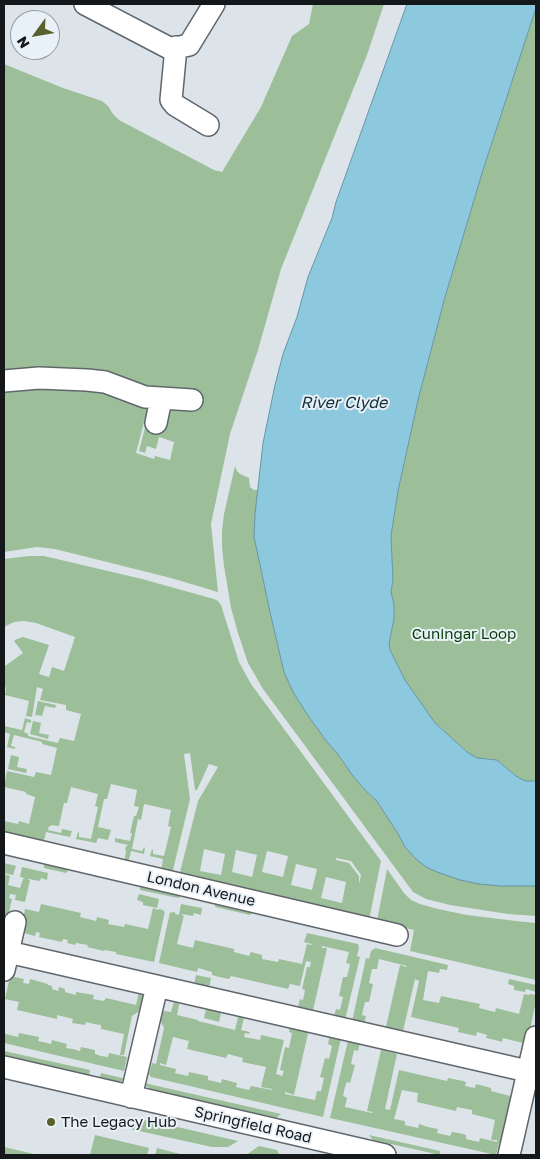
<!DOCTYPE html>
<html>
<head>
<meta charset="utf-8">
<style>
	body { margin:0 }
	#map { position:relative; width:540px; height:1159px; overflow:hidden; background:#dce4ea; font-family:"Golos Text",sans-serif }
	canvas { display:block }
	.frame { position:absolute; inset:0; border:5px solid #15181a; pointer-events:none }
	.north { position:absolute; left:10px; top:10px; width:50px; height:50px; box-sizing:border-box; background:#e9f1f8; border:1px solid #949a9f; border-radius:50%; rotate:238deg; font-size:14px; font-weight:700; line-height:20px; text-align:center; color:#15181a }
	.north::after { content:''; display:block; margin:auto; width:18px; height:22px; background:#595f2d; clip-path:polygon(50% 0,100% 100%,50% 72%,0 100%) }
</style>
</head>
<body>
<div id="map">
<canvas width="540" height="1159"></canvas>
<div class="frame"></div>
<div class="north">N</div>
</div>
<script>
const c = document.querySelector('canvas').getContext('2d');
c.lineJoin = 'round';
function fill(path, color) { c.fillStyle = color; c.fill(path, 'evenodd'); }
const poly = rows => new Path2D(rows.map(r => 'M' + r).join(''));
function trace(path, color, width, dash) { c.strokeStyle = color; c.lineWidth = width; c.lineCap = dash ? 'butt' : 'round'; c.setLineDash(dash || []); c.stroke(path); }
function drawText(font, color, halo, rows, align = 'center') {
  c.font = font + ' "Golos Text",sans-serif'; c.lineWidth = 4; c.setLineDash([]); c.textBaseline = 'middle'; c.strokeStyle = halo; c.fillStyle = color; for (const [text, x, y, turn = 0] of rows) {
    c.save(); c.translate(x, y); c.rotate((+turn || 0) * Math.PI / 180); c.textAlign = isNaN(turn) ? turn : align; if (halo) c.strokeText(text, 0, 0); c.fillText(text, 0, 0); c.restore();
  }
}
const green = poly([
	[313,4,384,4,367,55,281,269,258,350,230,434,211,524,218,592,171,578,55,549,37,547,4,552,4,386,83,385,144,405,148,410,150,423,144,422,136,453,154,459,155,456,170,460,174,442,159,437,156,449,147,446,145,453,139,451,146,424,161,428,166,415,194,392,4,378,4,64,63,88,102,101,108,106,113,114,119,120,214,170,222,172,261,107,292,36,309,24],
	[536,8,536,781,525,781,516,776,501,763,491,759,477,758,467,752,435,723,405,680,390,650,389,643,394,619,394,604,391,592,393,580,391,536,398,491,418,400,445,297,483,170],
	[235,466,237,471,240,474,249,478,250,487,254,490,258,490,254,526,257,551,270,612,284,672,294,692,307,714,327,742,337,753,353,776,366,791,376,800,397,832,405,847,525,881,536,886,536,916,508,914,450,905,426,899,413,892,263,689,248,663,238,633,231,608,224,566,222,546,222,531,224,514],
	[29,556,44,556,142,579,214,599,218,601,221,605,239,662,251,684,381,861,369,920,179,876,198,801,218,767,209,764,197,790,195,790,190,753,184,754,190,799,172,874,161,872,163,859,150,856,152,849,153,850,153,854,164,856,171,827,168,826,171,810,144,804,141,820,138,819,132,849,142,851,144,847,145,848,144,854,131,851,128,864,124,863,126,851,125,850,126,846,127,846,128,845,115,842,115,838,130,841,132,833,130,833,134,816,136,816,139,807,134,806,137,790,111,784,107,799,104,799,98,827,111,830,108,840,98,838,96,843,76,839,78,832,79,833,79,837,91,839,98,807,95,806,98,794,71,787,67,803,64,803,59,826,51,825,51,826,49,826,48,830,61,833,62,829,72,831,70,837,46,832,43,845,4,836,4,821,18,824,19,821,29,824,35,797,26,794,26,792,4,787,7,771,34,777,36,772,51,775,57,748,42,744,42,742,14,735,11,746,15,747,15,749,7,747,10,734,4,732,4,726,22,730,25,718,31,720,31,723,27,722,24,732,28,734,28,736,58,743,60,738,74,741,81,714,66,710,66,705,40,700,43,689,37,687,32,717,26,716,29,701,5,695,6,689,4,681,4,665,5,666,23,653,14,641,17,639,23,637,49,645,39,674,49,677,52,667,64,671,75,637,36,623,24,621,14,622,4,627,4,559],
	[204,849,225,854,221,875,200,871],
	[236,850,257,855,252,877,232,872],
	[267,851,288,856,283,877,262,872],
	[336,858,351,861,361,875,359,884,359,876,349,863,336,860],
	[296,864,317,869,312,890,291,885],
	[326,877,346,882,342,903,321,898],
	[38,701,56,705,55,708,45,706,42,716,35,715],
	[33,721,41,723,39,733,49,735,48,739,30,734],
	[11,755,19,757,17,767,27,769,26,773,8,769],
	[45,862,69,868,67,872,66,873,44,868,44,866],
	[4,863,16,866,13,875,4,873],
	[22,867,48,873,47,880,41,878,40,881,28,879,28,880,30,880,25,902,15,900,16,895,10,894,9,898,12,899,8,917,6,921,4,921,4,874,10,876,8,885,20,888,23,879,25,878,20,877],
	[387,869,404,893,411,900,420,904,438,909,467,915,516,921,536,923,536,980,410,951,414,930,377,921],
	[140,884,181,893,180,897,178,898,140,890],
	[139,894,159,899,157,908,143,905,143,902,137,900],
	[215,902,253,910,252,913,250,915,215,907],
	[41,904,81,913,80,917,96,921,97,917,109,920,108,924,124,927,125,924,148,929,153,908,158,910,159,909,163,910,164,912,165,911,154,962,116,954,116,952,110,951,105,950,104,951,87,947,88,945,76,943,75,945,67,943,68,940,63,939,62,942,39,937,40,933,36,932,35,936,20,932,25,909,39,912],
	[181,904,202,908,201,915,194,913,193,916,182,914,182,916,184,915,177,944,193,948,195,940,234,949,234,952,249,956,251,952,262,955,262,959,278,962,279,959,302,964,307,944,311,945,312,944,304,942,307,933,358,944,359,948,357,956,360,957,344,1024,297,1011,300,999,303,1000,305,990,302,989,307,967,310,967,311,962,306,961,300,986,290,984,288,989,231,976,229,979,219,977,212,975,212,972,198,968,197,972,159,963,170,912,172,913,173,912,175,912,175,914,179,915],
	[322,946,349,952,346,963,350,964,347,977,343,977,339,996,343,997,340,1010,336,1009,333,1020,312,1015,327,948,322,948],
	[375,948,448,965,447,970,440,969,439,973,428,971,423,1000,439,1003,441,996,480,1004,479,1008,495,1012,496,1008,519,1014,524,994,529,995,530,994,536,995,536,1006,535,1006,527,1044,503,1038,502,1042,495,1040,486,1038,487,1035,477,1032,476,1036,458,1032,459,1028,411,1017,419,981,415,979,403,1031,391,1029,385,1031,400,965,406,967,407,966,379,959,377,969,372,969,369,983,373,984,369,1002,365,1002,363,1010,362,1015,366,1016,363,1029,351,1026,366,958,369,959,371,951],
	[196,975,211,978,209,988,194,985],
	[10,976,24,979,23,983,29,984,30,979,48,984,48,985,52,986,52,989,58,991,59,987,65,989,65,992,76,995,76,992,94,995,93,999,104,1001,106,998,136,1005,139,992,143,997,144,1002,143,1009,132,1016,124,1055,120,1055,124,1034,101,1029,101,1025,94,1024,86,1022,85,1025,72,1023,73,1019,57,1015,57,1019,17,1010,19,1002,5,999],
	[509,979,536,985,536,992,526,989,525,992,514,990,514,986,508,984],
	[175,998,180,999,177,1015,198,1020,198,1021,235,1030,239,1013,245,1014,241,1030,250,1032,249,1034,245,1033,244,1037,260,1040,261,1035,284,1040,276,1074,282,1076,284,1071,280,1070,285,1047,289,1048,292,1033,289,1032,290,1025,342,1034,323,1117,151,1077,149,1074,152,1063,156,1064,164,1028,158,1016,159,1010,171,1012],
	[309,1029,330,1034,328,1044,332,1046,329,1059,325,1058,320,1077,324,1078,321,1091,317,1091,315,1100,285,1094,285,1092,294,1095],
	[173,1037,189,1041,187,1049,226,1058,228,1054,243,1058,242,1062,266,1067,261,1087,272,1089,272,1090,251,1086,249,1090,236,1087,237,1083,222,1079,221,1083,208,1080,208,1076,189,1072,188,1076,175,1073,176,1069,160,1065,160,1063,166,1065],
	[207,1005,222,1009,219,1022,204,1018],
	[4,1029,5,1030,5,1034,18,1037,19,1033,39,1037,38,1041,43,1042,51,1044,52,1040,67,1044,66,1048,73,1049,80,1051,81,1047,95,1050,95,1054,101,1056,108,1057,109,1053,127,1057,124,1071,4,1043],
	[349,1036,361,1038,358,1051,354,1050,351,1064,355,1065,350,1083,347,1082,345,1087,343,1096,347,1098,345,1107,372,1113,373,1112,367,1111,382,1046,383,1046,386,1051,397,1054,385,1109,390,1110,399,1070,447,1081,448,1078,463,1081,466,1082,465,1086,475,1088,476,1084,491,1088,491,1091,514,1097,501,1143,499,1143,496,1155,330,1118],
	[402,1090,418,1093,417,1102,456,1111,457,1107,472,1110,472,1114,495,1120,491,1140,497,1140,497,1142,480,1138,479,1142,466,1139,466,1135,459,1133,452,1132,450,1136,437,1133,438,1129,428,1127,419,1124,418,1128,405,1125,405,1121,394,1119],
	[4,1051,90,1070,89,1075,4,1055],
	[101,1073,126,1079,119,1082,100,1077],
	[144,1083,281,1114,276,1118,151,1089,146,1086],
	[144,1120,156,1122,238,1141,228,1147,212,1147,130,1129,130,1125],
	[95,1135,149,1148,147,1155,90,1155],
	[369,1135,440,1151,440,1155,373,1140],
	[259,1146,277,1150,279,1154,274,1155,246,1155],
	[4,1147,38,1155,4,1155],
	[157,1148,180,1154,185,1155,155,1155]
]);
const water = poly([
	[407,4,536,4,536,8,483,170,445,297,418,400,398,491,391,536,393,580,391,592,394,604,394,619,389,643,390,650,405,680,435,723,467,752,477,758,497,760,516,776,525,781,536,781,536,886,501,886,479,884,460,880,437,872,426,867,416,859,405,847,397,832,376,800,366,791,353,776,337,753,327,742,307,714,293,692,284,672,270,612,254,537,255,514,263,443,275,385,283,354,297,317,308,277,332,218,336,202,407,4]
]);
const minor = poly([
	[85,4,171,49,189,45,214,4],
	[176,47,171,100,175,105,208,125],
	[4,381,39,378,87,380,105,382,145,397,192,400],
	[156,423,161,399],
	[4,843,397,935],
	[8,952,536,1073],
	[4,970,15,922],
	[4,1067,385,1155],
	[131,1097,157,986],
	[509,1155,536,1037]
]);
const markers = [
	[51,1122,5,"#595f2d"]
];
const parkNames = [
	["Cuningar Loop",464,634]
];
const streetNames = [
	["London Avenue",201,889,13],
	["Springfield Road",253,1125,13]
];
const poiNames = [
	["The Legacy Hub",61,1122]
];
const waterNames = [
	["River Clyde",344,403]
];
fill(green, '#9cbf99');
fill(water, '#8cc9df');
trace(water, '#6894a4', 1);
trace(minor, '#60676c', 24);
trace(minor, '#fff', 21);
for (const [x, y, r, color] of markers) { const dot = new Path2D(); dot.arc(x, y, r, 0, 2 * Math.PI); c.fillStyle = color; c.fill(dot); trace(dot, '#e9f1f8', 2); }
drawText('15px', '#053c04', '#e9f1f8', parkNames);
drawText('15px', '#15181a', '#e9f1f8', streetNames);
drawText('15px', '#15181a', '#e9f1f8', poiNames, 'left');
drawText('italic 16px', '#102f39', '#e9f1f8', waterNames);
</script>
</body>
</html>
